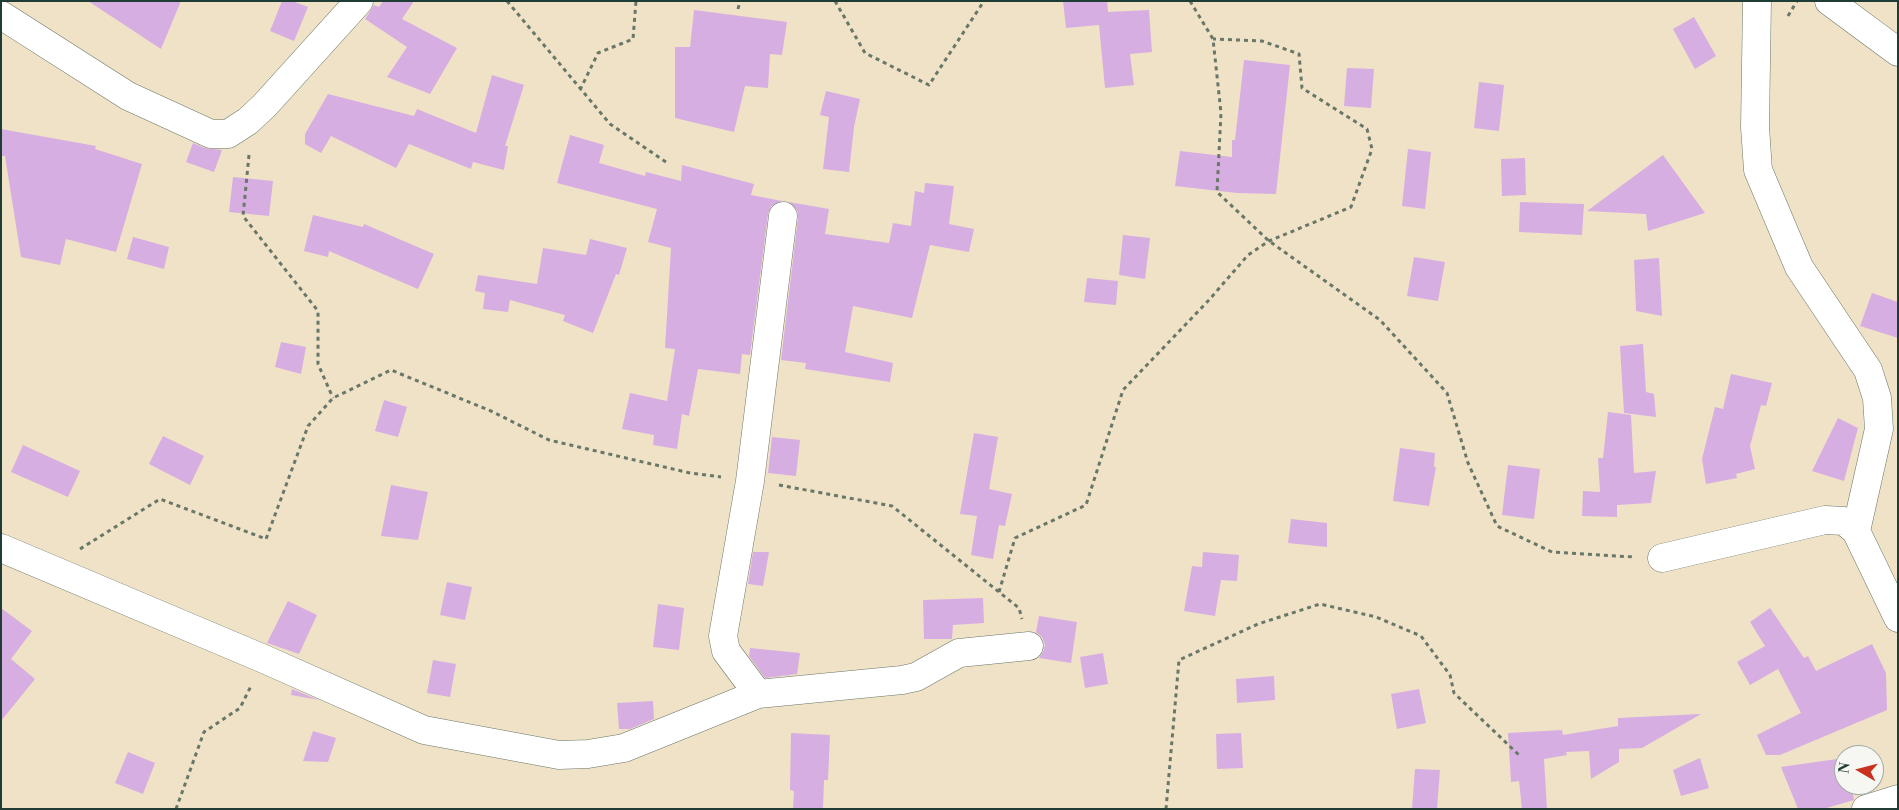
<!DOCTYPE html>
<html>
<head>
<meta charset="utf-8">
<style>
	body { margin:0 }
	#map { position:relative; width:1899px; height:810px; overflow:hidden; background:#f0e2c7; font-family:"Libre Bodoni",serif }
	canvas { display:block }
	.frame { position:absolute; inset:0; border:2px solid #1f3d34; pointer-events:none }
	.north { position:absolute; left:1834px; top:745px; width:50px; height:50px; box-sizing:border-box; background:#f6f6f2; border:1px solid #a0aca6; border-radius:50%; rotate:278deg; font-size:14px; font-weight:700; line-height:20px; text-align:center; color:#1f3d34 }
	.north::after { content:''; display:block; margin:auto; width:18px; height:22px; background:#c8321e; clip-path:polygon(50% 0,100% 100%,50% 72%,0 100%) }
</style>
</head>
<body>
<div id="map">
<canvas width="1899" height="810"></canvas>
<div class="frame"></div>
<div class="north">N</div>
</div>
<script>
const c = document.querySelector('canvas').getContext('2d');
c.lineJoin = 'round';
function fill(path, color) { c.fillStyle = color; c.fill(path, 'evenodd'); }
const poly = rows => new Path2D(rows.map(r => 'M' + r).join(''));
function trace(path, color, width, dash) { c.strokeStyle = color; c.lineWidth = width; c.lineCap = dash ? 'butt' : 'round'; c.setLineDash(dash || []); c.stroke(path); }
const building = poly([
	[88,1,181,1,161,49],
	[282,1,292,1,308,7,294,41,270,31],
	[383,1,414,1,402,19,457,48,430,94,387,77,407,47,365,19,374,5,379,7],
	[1063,1,1107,1,1108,12,1149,10,1152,52,1130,54,1134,85,1105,88,1099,25,1066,28],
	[694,10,787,22,782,55,770,54,768,88,745,86,734,132,675,118,675,47,690,47],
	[1694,17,1716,56,1695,69,1673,29],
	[1244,60,1290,65,1276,194,1237,193,1175,186,1180,151,1232,157,1232,140,1235,140],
	[1347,68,1374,69,1371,108,1344,106],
	[492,75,524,85,505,146,508,146,504,170,473,162,471,169,409,144,396,168,331,136,321,153,305,144,305,134,328,94,414,116,417,109,476,133],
	[1479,82,1504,85,1499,131,1474,128],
	[826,91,860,99,854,127,849,172,823,169,829,117,820,115],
	[1,129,96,146,95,149,142,164,116,252,66,239,60,265,21,257,5,156,1,156],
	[570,135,604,145,599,163,645,176,646,172,681,181,682,165,754,184,751,195,782,201,771,206,768,214,750,355,742,354,740,374,698,369,689,416,682,414,677,449,653,445,654,435,622,429,630,393,667,401,675,349,665,348,671,248,648,242,657,209,557,183],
	[193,143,205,148,222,150,214,172,186,162],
	[1408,149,1431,152,1425,209,1402,206],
	[1663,155,1705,213,1648,231,1646,214,1587,211],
	[1525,158,1526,195,1502,196,1501,159],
	[233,177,273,181,269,216,229,212],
	[925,183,954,186,949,224,974,229,969,252,930,245,912,318,853,306,845,352,893,363,890,382,805,369,806,363,781,360,798,218,797,210,789,202,829,209,825,234,889,243,893,223,911,226,915,191,924,193],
	[1520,202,1584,204,1582,235,1519,232],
	[313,215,363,227,364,224,434,254,418,289,329,251,328,257,304,251],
	[1123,235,1150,238,1145,279,1119,275],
	[133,237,169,247,164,269,127,259],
	[590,239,627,248,619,275,616,274,593,333,563,321,565,315,510,300,508,312,483,309,485,293,475,291,478,275,537,284,543,248,586,255],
	[1414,257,1445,262,1438,301,1407,296],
	[1659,258,1662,316,1636,311,1634,260],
	[1087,278,1118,281,1116,305,1084,302],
	[1872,293,1898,302,1898,338,1860,326],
	[281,342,306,347,301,374,275,367],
	[1643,344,1646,392,1654,394,1656,417,1624,413,1620,346],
	[1731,374,1772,383,1766,406,1761,405,1750,446,1755,469,1736,474,1737,478,1706,484,1702,459,1715,407,1723,409],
	[384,400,407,407,398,437,375,431],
	[1608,412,1631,415,1634,473,1656,471,1651,503,1617,505,1617,517,1582,516,1583,491,1600,492,1598,458,1603,458],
	[1838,418,1858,428,1844,481,1812,471],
	[974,433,998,437,989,489,1012,494,1005,526,999,525,993,559,971,555,977,516,960,514],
	[163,436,204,456,190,485,149,464],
	[772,437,800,440,796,476,768,473],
	[23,445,80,471,68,497,11,472],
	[1400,448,1435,453,1434,467,1436,467,1429,506,1393,501],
	[1508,465,1540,469,1534,519,1502,515],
	[391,485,428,492,418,540,381,536],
	[1291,519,1327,523,1327,547,1288,543],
	[753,552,769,552,763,586,748,584],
	[1203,552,1239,555,1237,581,1221,580,1215,616,1184,611,1192,566,1202,567],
	[447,582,472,587,465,620,440,615],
	[983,598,984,623,953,625,952,639,924,639,923,600],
	[288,601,317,615,299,654,267,643],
	[658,604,684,608,679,650,653,647],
	[1,608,32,631,11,659,35,679,1,721],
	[1770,608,1804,658,1808,656,1816,671,1872,644,1886,673,1887,710,1780,755,1766,755,1757,735,1801,713,1778,669,1750,685,1737,662,1765,646,1750,622],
	[1039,616,1077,622,1071,663,1039,658,1043,652,1045,645,1042,637,1036,632],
	[750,648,800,653,797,674,765,678,749,656],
	[1103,653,1108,684,1085,688,1080,657],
	[433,660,456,664,450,697,427,693],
	[1274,676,1275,700,1237,703,1236,679],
	[292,689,319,700,291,695],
	[1419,689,1426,723,1397,729,1391,694],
	[653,701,654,719,630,729,619,729,617,703],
	[1701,714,1642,748,1619,749,1619,762,1591,779,1589,751,1566,752,1567,755,1544,759,1547,809,1522,809,1519,781,1511,782,1508,733,1562,730,1563,735,1618,726,1618,718],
	[313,731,336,738,328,762,303,761],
	[791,733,830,735,828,780,824,780,823,809,793,809,794,791,790,790],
	[1241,733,1243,768,1217,769,1216,734],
	[128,752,155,763,143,794,115,783],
	[1700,758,1709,788,1681,796,1673,770],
	[1844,758,1844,785,1851,785,1854,800,1823,809,1798,809,1781,767],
	[1415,769,1440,770,1437,809,1412,809]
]);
const path = poly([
	[507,1,610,124,669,164],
	[835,1,865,53,929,85,984,1],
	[1190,1,1213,39,1221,113,1217,192,1269,241,1380,320,1447,393,1468,463,1497,526,1552,552,1634,557],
	[738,9,740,1],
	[1788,16,1797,1],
	[580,90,598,53,633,39,636,1],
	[249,155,243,216,318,311,318,364,333,398],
	[779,485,892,506,1019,608,1022,619],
	[80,549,160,499,266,539,308,426,333,398,391,370,491,411,549,440,690,473,721,477],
	[999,592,1015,538,1086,505,1123,390,1209,300,1248,255,1269,241,1351,207,1372,149,1367,129,1302,88,1299,54,1262,41,1213,39],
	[176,809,204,732,240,708,252,684],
	[1166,809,1179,660,1258,624,1320,604,1376,617,1421,636,1450,675,1454,693,1520,756]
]);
const minor = poly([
	[1757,1,1755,127,1758,170,1799,267,1868,370,1877,398,1879,429,1856,531],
	[1829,1,1898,52],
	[1,15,128,96,211,134,228,134,248,121,265,105,359,1],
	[1,548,264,659,424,730,559,755,588,754,624,748,758,694,902,680,916,677,959,653,1029,646],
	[1662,558,1825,520,1844,521,1856,531,1898,618],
	[758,694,726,651,723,636,750,481,783,216],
	[1866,809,1898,799]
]);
fill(building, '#d7aee2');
trace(minor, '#687767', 29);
trace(path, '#687767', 3, [4, 4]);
trace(minor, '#fff', 28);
</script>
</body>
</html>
